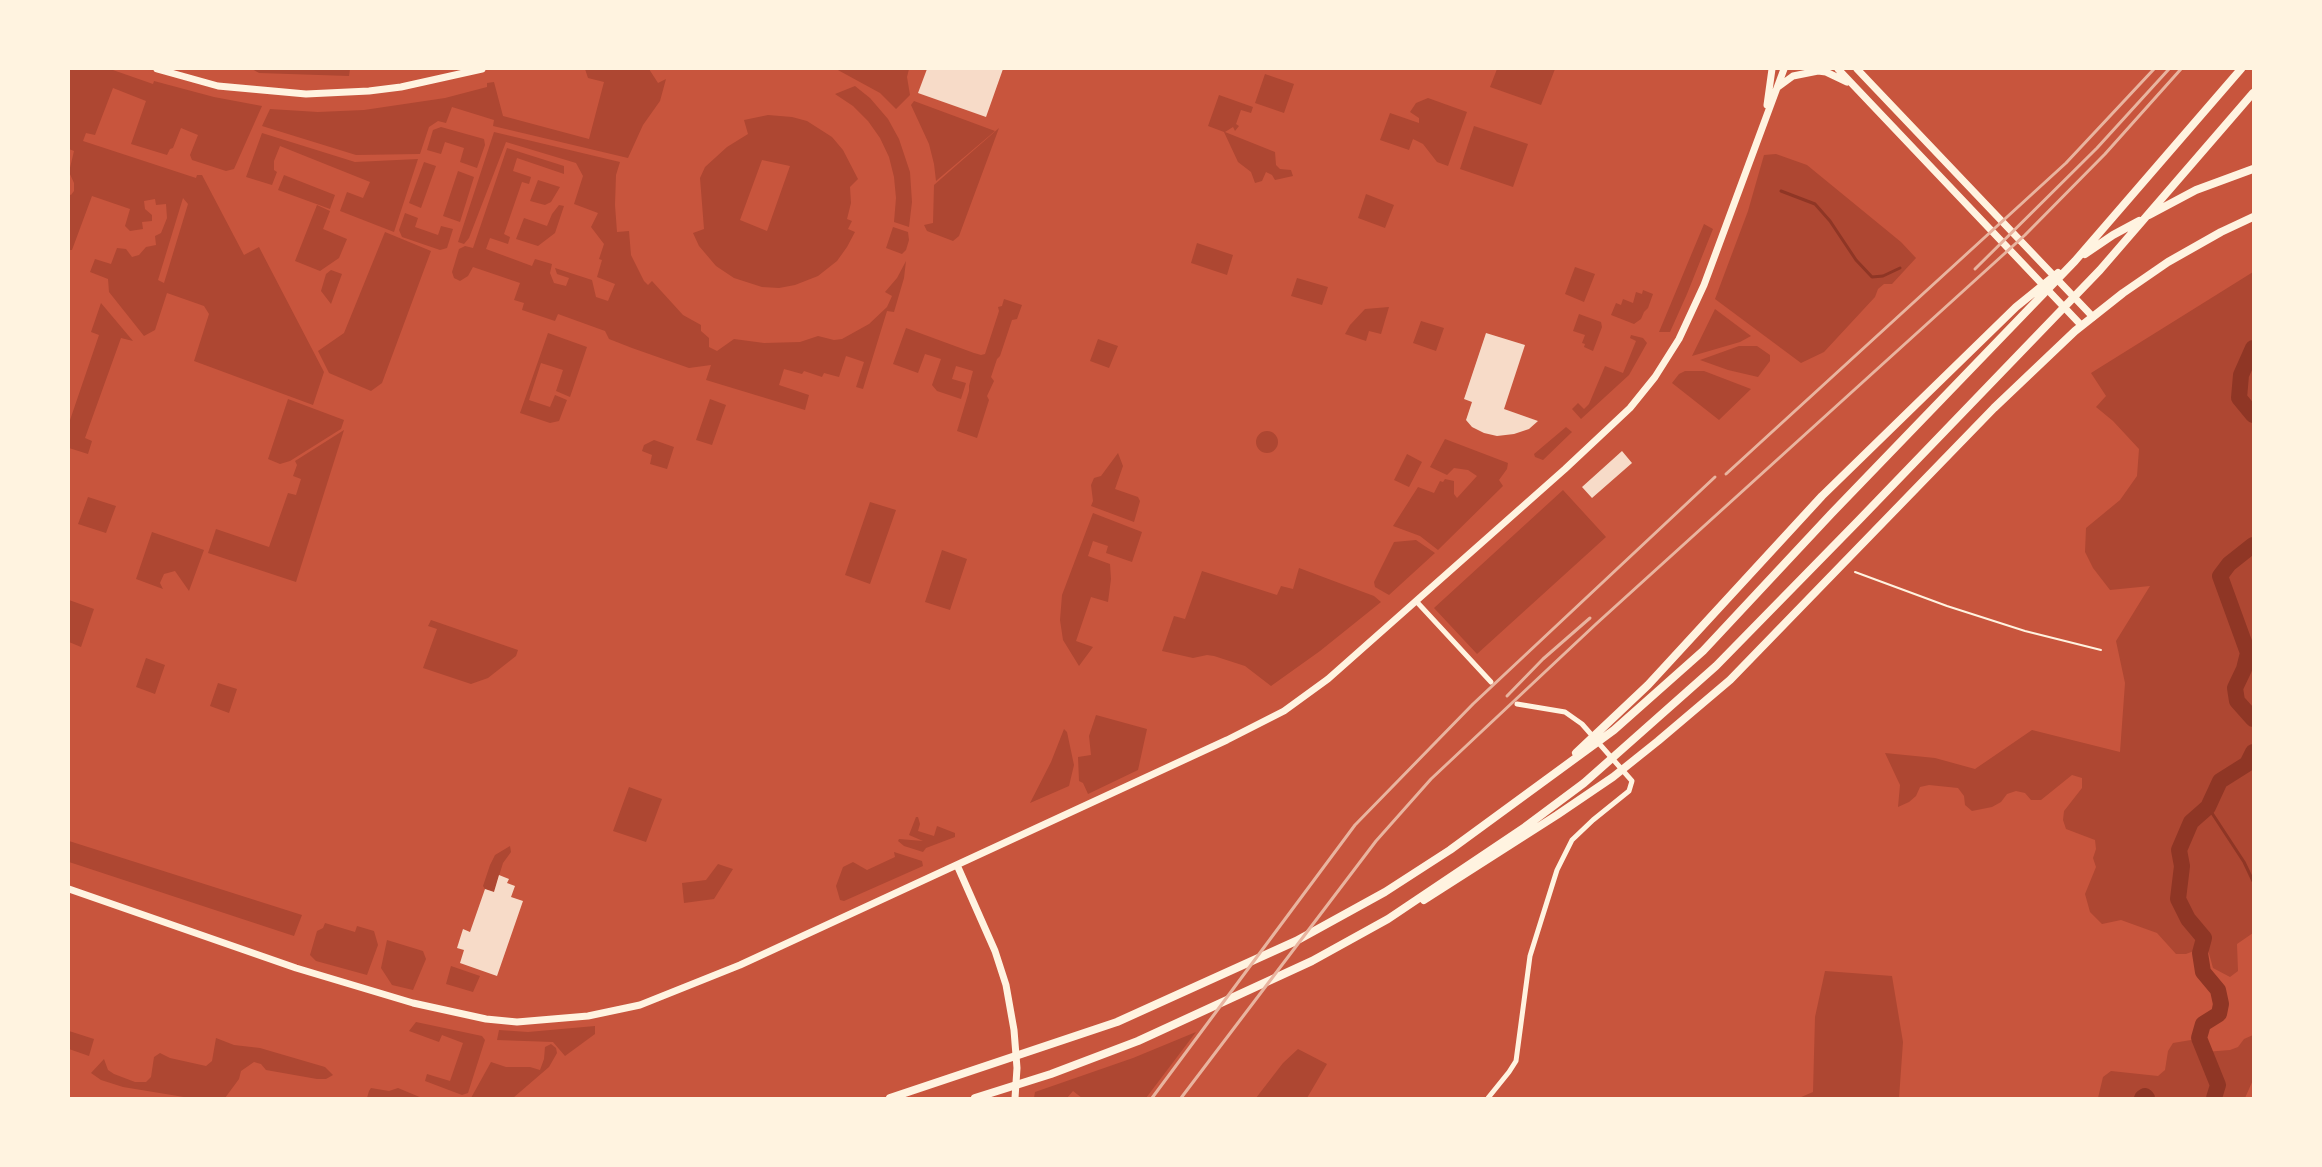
<!DOCTYPE html>
<html>
<head>
<meta charset="utf-8">
<style>
	body { margin:0 }
	#map { position:relative; width:2322px; height:1167px; overflow:hidden; background:#c8553d; font-family:"PT Sans",sans-serif }
	canvas { display:block }
	.frame { position:absolute; inset:0; border:70px solid #fff3e0; pointer-events:none }
</style>
</head>
<body>
<div id="map">
<canvas width="2322" height="1167"></canvas>
<div class="frame"></div>
</div>
<script>
const c = document.querySelector('canvas').getContext('2d');
c.lineJoin = 'round';
function fill(path, color) { c.fillStyle = color; c.fill(path, 'evenodd'); }
const poly = rows => new Path2D(rows.map(r => 'M' + r).join(''));
function trace(path, color, width, dash) { c.strokeStyle = color; c.lineWidth = width; c.lineCap = dash ? 'butt' : 'round'; c.setLineDash(dash || []); c.stroke(path); }
const green = poly([
	[69,69,110,69,153,84,154,81,214,97,262,106,234,169,226,171,192,160,190,155,198,135,181,128,173,148,170,149,167,155,131,144,146,101,113,88,95,135,86,133,83,141,196,178,197,175,202,175,244,255,259,247,324,372,313,405,194,361,209,314,204,306,167,293,155,330,144,336,109,292,108,279,90,272,95,259,111,264,117,248,126,249,132,257,139,255,146,247,156,245,155,236,161,233,167,218,166,204,156,205,155,199,144,201,145,209,152,215,152,221,142,222,143,229,130,231,125,226,130,209,92,196,72,250,69,250,69,194,71,195,74,191,74,183,69,172,74,151,69,149],
	[183,198,188,204,164,283,158,280],
	[252,69,350,69,349,76,259,73],
	[585,69,649,69,658,83,666,79,660,101,643,125,628,158,493,126,494,120,452,107,446,123,438,121,429,127,420,154,356,155,262,126,270,109,318,112,364,110,445,98,487,87,487,83,494,82,503,116,589,139,604,82,588,78],
	[836,69,909,69,907,77,910,95,896,109,880,93],
	[1497,69,1555,69,1541,105,1490,87],
	[1265,74,1294,84,1284,113,1255,103],
	[855,86,870,98,888,119,899,139,910,172,912,202,909,227,894,222,896,198,894,177,889,157,880,138,868,121,853,106,835,94],
	[1219,95,1253,107,1251,113,1241,110,1236,124,1239,126,1235,131,1233,127,1225,132,1275,152,1276,165,1280,169,1291,170,1293,176,1275,180,1272,175,1266,172,1262,181,1255,183,1251,172,1238,162,1224,132,1208,126],
	[1428,98,1467,112,1448,166,1437,162,1423,144,1413,139,1409,150,1380,140,1390,113,1419,123,1419,118,1410,112,1416,103],
	[914,101,995,131,936,181,934,164,929,144,911,105],
	[768,115,792,117,807,121,832,137,843,150,858,179,850,187,851,203,847,219,852,221,848,229,855,232,847,247,837,261,818,276,795,285,779,288,762,287,734,278,716,266,699,246,693,233,704,229,700,178,705,167,727,147,748,134,744,120],
	[762,160,790,166,767,231,740,220],
	[1474,126,1528,144,1513,187,1460,169],
	[441,127,484,139,485,145,477,168,460,162,464,148,445,142,441,154,427,150,433,130],
	[999,128,959,236,953,241,927,231,924,225,933,223,934,185],
	[494,132,620,162,616,175,615,205,617,232,629,231,631,255,644,281,648,285,652,281,683,315,701,325,701,331,709,338,709,347,717,351,734,339,764,343,800,342,818,336,834,340,842,339,869,324,887,307,892,296,885,292,897,278,906,261,904,278,894,312,887,311,863,389,856,387,864,362,846,356,839,377,824,373,822,377,804,371,802,374,784,369,779,385,809,395,805,410,706,380,711,365,689,368,632,348,609,339,605,331,558,314,555,321,522,310,524,303,514,300,520,283,473,267,468,276,460,281,454,278,452,272,459,249,465,246,473,248,507,148,564,166,564,174,517,158,513,171,531,177,529,184,522,182,504,234,510,237,508,244,490,238,486,249,532,266,535,259,552,264,550,273,554,283,566,286,569,278,557,274,555,268,592,280,596,297,608,301,615,284,597,277,602,260,599,259,604,244,591,227,598,213,574,204,583,176,576,163,506,142,469,238,464,244,458,242],
	[262,133,355,162,418,159,394,232,340,211,347,192,363,198,370,182,280,146,274,161,274,170,277,172,272,185,246,177],
	[1776,154,1807,165,1901,242,1916,258,1892,284,1884,284,1878,289,1875,297,1824,352,1801,363,1715,299,1748,211,1764,155],
	[424,162,436,166,421,208,409,203],
	[458,171,474,177,460,222,443,216],
	[284,175,335,195,330,209,278,190],
	[538,180,560,187,551,202,545,205,530,201],
	[1366,194,1394,205,1385,228,1358,218],
	[317,205,330,211,323,229,347,239,339,258,320,271,295,261],
	[559,205,564,206,555,233,538,246,516,239,524,218,547,226,552,214],
	[405,213,418,218,415,227,438,235,441,226,453,229,447,248,440,250,402,237,399,230],
	[1704,224,1713,229,1687,294,1670,332,1659,332],
	[893,227,908,232,909,240,906,250,902,254,886,248],
	[385,232,431,251,382,383,371,391,329,373,318,351,344,333],
	[1197,243,1233,255,1227,275,1191,263],
	[1575,267,1595,274,1584,302,1565,294],
	[331,270,342,274,331,304,321,291,326,274],
	[2253,272,2253,933,2237,944,2238,971,2230,977,2213,968,2208,950,2199,949,2186,954,2176,954,2157,933,2121,920,2102,924,2090,912,2085,894,2096,867,2093,858,2096,849,2095,840,2066,829,2063,820,2064,811,2082,788,2082,778,2072,775,2041,800,2031,800,2025,793,2016,791,2007,794,2001,802,1992,807,1972,811,1965,805,1964,796,1958,788,1929,785,1920,787,1916,796,1909,802,1898,807,1900,785,1885,753,1935,758,1975,769,2032,730,2120,752,2125,683,2116,641,2150,586,2110,590,2093,568,2085,552,2086,528,2120,500,2137,476,2139,449,2113,421,2096,407,2106,396,2091,373],
	[1297,278,1328,287,1322,305,1291,296],
	[1643,290,1653,294,1648,308,1644,312,1641,319,1634,324,1611,315,1616,303,1621,305,1623,299,1633,303,1636,292,1642,294],
	[1004,299,1022,305,1017,319,1012,320,1000,356,997,359,991,377,994,381,987,396,989,400,977,438,957,431,969,391,969,386,973,371,956,366,952,379,966,383,961,399,937,391,932,385,941,359,925,354,918,373,893,364,906,328,974,353,981,355,985,354,999,311,998,307,1002,306],
	[101,303,133,341,121,338,85,438,92,441,88,454,69,448,69,423,99,335,91,332],
	[1389,307,1381,334,1369,331,1366,341,1345,334,1350,325,1365,309],
	[1715,309,1751,336,1740,342,1692,356],
	[1579,314,1601,322,1602,327,1593,351,1584,347,1585,344,1582,343,1585,335,1573,331],
	[1421,321,1444,328,1436,351,1413,343],
	[548,333,587,347,570,397,556,391,563,370,541,363,529,400,550,407,555,395,567,400,559,421,550,423,520,413],
	[1631,335,1643,338,1647,343,1629,375,1581,419,1572,409,1578,403,1584,409,1589,404,1605,366,1623,373,1636,341,1630,338],
	[1098,339,1118,346,1109,368,1090,361],
	[1739,346,1757,346,1770,355,1770,361,1758,377,1728,370,1700,360],
	[1685,371,1704,371,1751,389,1719,420,1672,383,1679,374],
	[288,399,344,420,341,429,290,461,280,464,268,459],
	[710,399,726,405,712,445,696,440],
	[1566,427,1572,432,1543,460,1535,457,1534,454],
	[344,430,296,582,208,553,216,529,269,547,288,493,296,495,301,479,293,476,297,465,295,461],
	'1256 442a11 11 0 1 1 22 0a11 11 0 1 1-22 0Z',
	[1445,439,1508,463,1507,469,1499,480,1503,486,1438,550,1420,536,1393,526,1418,487,1434,493,1440,481,1443,482,1445,479,1454,481,1454,494,1457,498,1477,476,1468,470,1454,468,1447,475,1430,467],
	[654,440,674,447,667,469,650,464,652,455,642,451,644,445],
	[1118,453,1123,466,1115,489,1138,497,1140,501,1134,522,1091,506,1093,501,1091,485,1094,478,1101,476],
	[1407,454,1422,462,1409,487,1394,480],
	[1563,490,1606,537,1477,654,1434,608],
	[88,497,116,506,106,533,78,524],
	[870,502,896,510,870,584,845,575],
	[1093,513,1142,532,1132,562,1106,553,1108,546,1093,541,1088,556,1110,564,1111,579,1108,602,1091,597,1076,641,1093,647,1079,666,1063,640,1060,620,1062,595],
	[152,532,204,550,189,591,175,571,164,574,160,583,163,589,136,579],
	[1416,540,1435,553,1389,595,1375,587,1374,582,1394,542],
	[942,550,967,559,950,610,925,602],
	[1299,568,1374,596,1381,602,1320,651,1271,686,1245,666,1214,656,1207,655,1193,658,1162,651,1174,616,1185,619,1202,571,1277,595,1281,586,1293,589],
	[69,600,94,609,81,647,69,642],
	[431,620,518,650,516,656,488,678,471,684,423,668,437,629,428,626],
	[146,658,165,665,155,694,136,687],
	[218,683,237,689,229,713,210,706],
	[1096,715,1147,729,1138,770,1088,794,1083,783,1079,781,1078,757,1091,755,1089,736],
	[1064,729,1067,732,1074,765,1069,786,1030,803,1051,762],
	[629,787,662,799,646,842,613,831],
	[916,817,918,817,920,824,918,831,934,836,937,826,955,833,955,837,926,848,923,852,904,846,898,841,899,839,923,841,909,835],
	[69,841,302,915,294,936,69,862],
	[510,846,511,852,503,863,494,892,485,889,483,886,490,865,495,855],
	[894,852,922,861,923,866,844,901,840,900,836,886,843,867,853,862,867,870,895,857],
	[718,864,733,869,714,899,684,903,682,883,706,880],
	[325,923,355,932,357,926,374,931,378,945,367,975,316,961,310,955,317,931,323,928],
	[387,940,423,951,426,959,413,990,392,985,381,968],
	[451,966,480,976,473,992,446,984],
	[1825,971,1892,976,1903,1042,1899,1098,1799,1098,1813,1092,1815,1017],
	[416,1022,482,1036,485,1040,468,1093,462,1095,425,1081,427,1074,450,1081,463,1043,442,1035,439,1042,409,1031],
	[595,1026,595,1034,565,1056,553,1042,497,1040,499,1030,528,1032],
	[69,1031,94,1039,89,1056,69,1049],
	[1196,1032,1146,1098,1082,1098,1073,1091,1067,1098,1034,1098,1035,1092,1133,1058],
	[2253,1035,2253,1080,2245,1098,2098,1098,2103,1077,2111,1071,2158,1076,2165,1070,2168,1051,2173,1043,2191,1040,2205,1052,2230,1050,2238,1047,2244,1039],
	[216,1038,234,1045,260,1048,325,1067,333,1075,326,1079,317,1079,266,1070,261,1064,254,1062,241,1071,239,1079,225,1098,190,1098,123,1087,101,1080,91,1073,104,1059,108,1070,114,1074,135,1082,146,1082,151,1077,154,1057,160,1053,170,1058,206,1066,212,1061],
	[551,1044,556,1048,557,1053,549,1067,513,1098,471,1098,491,1062,506,1067,530,1067,540,1070,544,1059,545,1047],
	[1298,1049,1327,1064,1307,1098,1256,1098,1283,1063],
	[371,1088,389,1091,398,1088,422,1098,367,1098,369,1091]
]);
const stream = poly([
	[1781,191,1815,204,1830,221,1856,260,1872,277,1883,276,1900,268],
	[2208,807,2244,862,2253,881]
]);
const river = poly([
	[2253,348,2241,375,2239,398,2253,415],
	[2253,545,2229,564,2220,576,2248,653,2244,669,2235,688,2237,701,2253,719],
	[2142,1098,2145,1096,2147,1098],
	[2214,1098,2218,1085,2199,1038,2203,1024,2219,1014,2221,1004,2218,990,2203,972,2200,953,2204,938,2188,919,2178,899,2182,866,2179,850,2191,822,2208,807,2220,781,2247,764,2253,752]
]);
const building = poly([
	[927,69,1003,69,986,117,918,93],
	[1486,333,1525,345,1504,409,1538,421,1529,429,1514,434,1497,436,1484,433,1472,427,1466,420,1472,402,1464,399],
	[1622,451,1632,463,1592,498,1582,487],
	[499,875,509,879,507,883,515,886,511,897,523,901,497,976,460,963,464,950,457,948,463,929,470,932,485,889,494,892]
]);
const service = poly([
	[1855,572,1947,606,2025,631,2101,650]
]);
const minor = poly([
	[1416,601,1491,682],
	[1488,1098,1509,1072,1516,1061,1530,956,1557,870,1572,840,1593,820,1629,791,1632,781,1582,724,1565,712,1517,704]
]);
const tertiary = poly([
	[157,69,218,86,306,94,369,91,401,87,482,69],
	[1838,69,2081,325],
	[1857,69,2093,317],
	[1778,87,1793,76,1818,71,1826,72,1847,82],
	[1767,105,1772,69],
	[957,865,995,951,1006,985,1014,1030,1017,1068,1015,1098],
	[69,889,296,968,413,1003,486,1019,517,1022,588,1016,640,1005,740,965,1227,740,1284,711,1328,679,1565,469,1630,408,1655,377,1679,339,1704,285,1784,69]
]);
const secondary = poly([
	[2149,215,2196,190,2253,169],
	[2085,254,2113,235,2139,221],
	[1576,753,1648,685,1822,496,2016,307,2058,273],
	[1424,900,1557,815,1613,777,1658,741,1730,680,1994,408,2075,331,2123,293,2168,262,2221,232,2253,217],
	[890,1098,1117,1022,1296,941,1385,892,1450,850,1614,730,1703,651,1831,514,2075,261,2241,69],
	[975,1098,1051,1074,1138,1041,1312,961,1388,919,1525,827,1584,783,1716,666,1860,519,2100,270,2253,93]
]);
const rail = poly([
	[1975,269,2097,148,2169,69],
	[1726,474,2066,163,2154,69],
	[1507,696,1543,659,1590,618],
	[1152,1098,1355,825,1473,704,1715,477],
	[1181,1098,1376,841,1431,779,1596,624,2025,235,2105,154,2181,69]
]);
fill(green, '#ae4732');
trace(stream, '#8f3625', 3);
trace(river, '#8f3625', 16);
fill(building, '#f7dbc8');
trace(service, '#fff3e0', 2);
trace(minor, '#fff3e0', 5);
trace(tertiary, '#fff3e0', 7);
trace(secondary, '#fff3e0', 8);
trace(rail, '#e9b49f', 3);
</script>
</body>
</html>
